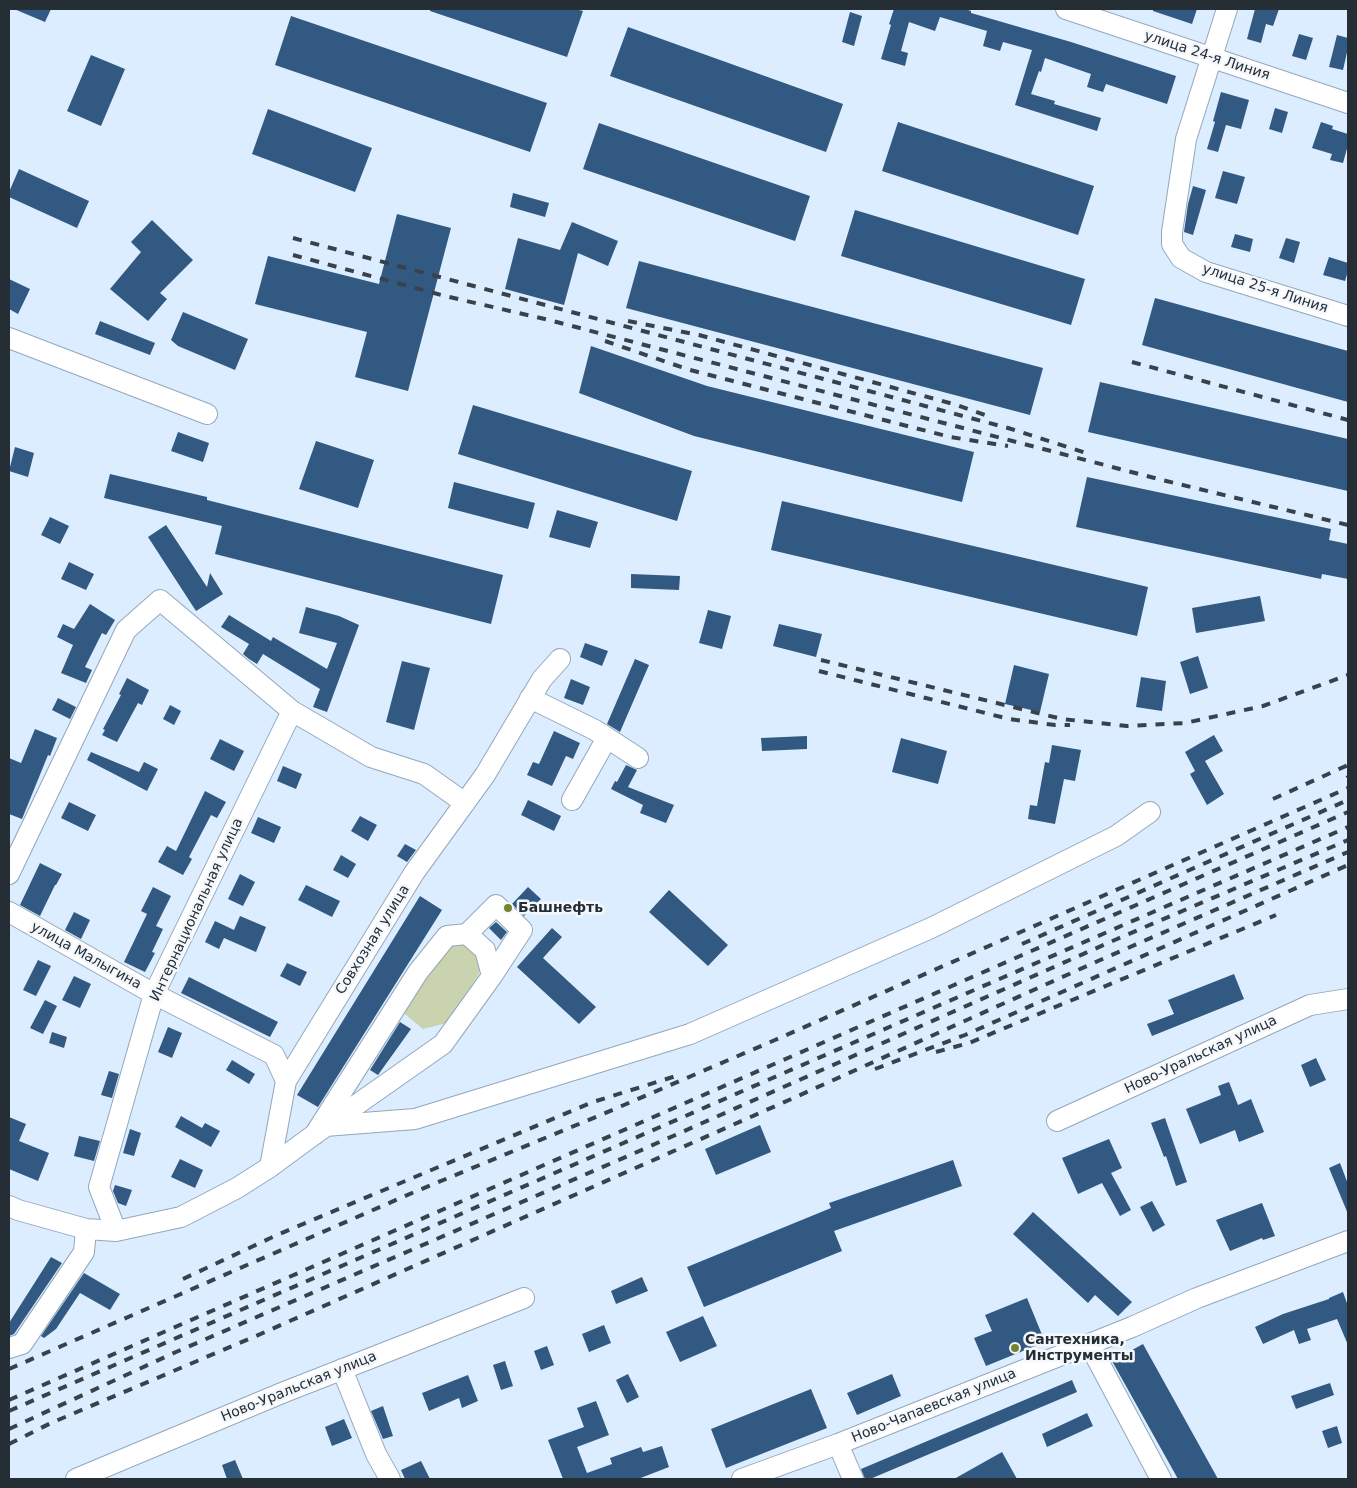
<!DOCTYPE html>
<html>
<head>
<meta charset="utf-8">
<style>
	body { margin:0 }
	#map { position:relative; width:1357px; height:1488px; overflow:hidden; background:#dcedff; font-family:"DejaVu Sans",sans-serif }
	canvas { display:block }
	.frame { position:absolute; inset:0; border:10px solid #252d35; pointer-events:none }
</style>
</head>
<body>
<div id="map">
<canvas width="1357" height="1488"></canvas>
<div class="frame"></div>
</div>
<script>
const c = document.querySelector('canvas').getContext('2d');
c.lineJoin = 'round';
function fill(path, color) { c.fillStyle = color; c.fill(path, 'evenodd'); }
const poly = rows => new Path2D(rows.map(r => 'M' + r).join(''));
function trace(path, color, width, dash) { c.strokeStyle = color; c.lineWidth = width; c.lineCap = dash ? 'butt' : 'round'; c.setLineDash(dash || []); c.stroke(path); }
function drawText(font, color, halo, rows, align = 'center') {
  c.font = font + ' "DejaVu Sans",sans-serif'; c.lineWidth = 5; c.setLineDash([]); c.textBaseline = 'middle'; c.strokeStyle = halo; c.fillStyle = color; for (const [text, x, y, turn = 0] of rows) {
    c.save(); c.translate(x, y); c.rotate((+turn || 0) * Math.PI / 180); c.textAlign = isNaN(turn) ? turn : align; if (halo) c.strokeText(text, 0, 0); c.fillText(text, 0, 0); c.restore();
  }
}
const green = poly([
	[456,943,468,944,481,963,479,974,447,1023,423,1029,400,1010,442,952]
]);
const building = poly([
	[14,9,51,9,45,22],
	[430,9,575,9,583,11,567,57,430,11],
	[894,9,924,10,924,9,965,9,971,11,971,13,1071,42,1176,76,1167,104,1106,84,1103,92,1087,87,1091,74,1045,58,1041,72,1039,71,1031,94,1055,101,1054,104,1101,118,1097,131,1015,105,1032,50,1003,42,1000,51,983,46,987,31,940,17,935,31,909,22,901,51,908,53,905,66,881,59,891,25,889,24],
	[1153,9,1197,9,1192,24,1153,11],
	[1255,9,1279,9,1273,26,1266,24,1261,43,1247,39],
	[850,12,862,16,854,46,842,42],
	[291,16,547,103,530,152,275,65],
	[628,27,843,104,826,152,610,76],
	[1299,34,1313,38,1306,60,1292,56],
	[1337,35,1348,38,1348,48,1343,70,1329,67],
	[91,55,125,69,101,126,67,111],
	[1221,92,1249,100,1241,129,1226,125,1218,152,1207,149,1215,122,1213,121],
	[1275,108,1288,112,1282,133,1269,129],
	[268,109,372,148,355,192,252,154],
	[898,122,1094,186,1078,235,882,171],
	[1321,122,1333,126,1332,129,1348,134,1348,145,1343,163,1330,160,1332,154,1312,148],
	[599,123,810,196,795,241,583,169],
	[19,169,89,201,77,228,9,197,9,192],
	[1223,171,1245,177,1237,204,1215,198],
	[1193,186,1206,190,1193,235,1184,232,1188,204],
	[513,193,549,203,545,217,510,207],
	[855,210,1085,279,1071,325,841,256],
	[397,214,451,228,408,391,355,377,367,332,255,304,268,256,379,284],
	[152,220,193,260,160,293,167,299,148,321,110,289,141,252,131,242],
	[572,222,618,241,608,266,578,253,564,305,505,289,518,238,560,250],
	[1235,234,1253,239,1250,252,1231,247],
	[1286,238,1300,242,1294,263,1279,258],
	[1329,257,1348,263,1348,271,1345,281,1323,275],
	[639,261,1043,368,1030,415,626,308],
	[9,279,30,289,18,314,9,309],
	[1155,298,1348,351,1348,402,1142,345],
	[183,312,248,339,235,370,178,346,171,340],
	[100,321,155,343,150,355,95,334],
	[591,346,707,386,974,452,962,502,694,436,579,393],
	[1100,382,1348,439,1348,491,1088,432],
	[473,405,692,471,677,521,458,454],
	[178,432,209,443,203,462,171,451],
	[316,441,374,460,358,508,299,489],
	[15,447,34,453,28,477,9,471],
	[110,474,207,497,207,500,503,575,491,624,215,554,222,526,104,498],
	[1087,477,1331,529,1329,540,1348,544,1348,579,1322,574,1321,579,1076,527],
	[454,482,535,503,528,529,448,508],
	[782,501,1148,587,1137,636,771,550],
	[557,510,598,522,590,548,549,537],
	[50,517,69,526,60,544,41,535],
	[166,525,207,587,210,573,223,594,196,611,148,537],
	[69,562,94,574,86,590,61,579],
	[631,574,680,576,679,590,631,588],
	[1260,596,1265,621,1196,633,1192,608],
	[90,604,115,620,106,635,102,633,85,667,92,670,86,683,61,673,73,645,57,637,63,624,74,629],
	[306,607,339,616,359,625,327,712,313,707,320,689,263,654,257,664,249,659,243,654,249,644,221,627,229,615,271,641,273,637,327,669,337,643,299,633],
	[708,610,731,616,722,649,699,643],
	[779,624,822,634,816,657,773,646],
	[585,643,608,651,602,666,580,657],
	[1198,656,1208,688,1190,694,1180,662],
	[635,659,649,665,620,732,607,724],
	[402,661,430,668,414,730,386,722],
	[1014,665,1049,674,1040,712,1005,704],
	[1141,677,1166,681,1162,711,1136,707],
	[127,678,149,690,142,705,138,703,117,742,102,735,105,730,103,729,121,695,119,694],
	[571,679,590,687,583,705,564,698],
	[58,698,76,707,70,719,52,710],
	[170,705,181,711,174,725,163,719],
	[35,729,57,738,50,756,48,755,22,819,9,814,9,758,21,763],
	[554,731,580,743,573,759,566,756,552,786,527,775,533,762,539,764],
	[1214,735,1223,751,1205,761,1224,794,1207,805,1190,774,1195,771,1185,752],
	[807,736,807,749,762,751,761,738],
	[901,738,947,751,938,784,892,772],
	[220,739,244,751,234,771,210,759],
	[1052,745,1081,750,1075,781,1064,779,1055,824,1028,819,1030,805,1037,806,1045,762,1049,763],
	[91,752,139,772,144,762,158,769,147,791,87,760],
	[626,765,637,770,628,787,674,805,666,823,640,813,643,805,611,789,615,781,617,782],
	[283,766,302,774,296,789,277,781],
	[205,791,226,802,217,818,211,815,189,857,192,859,183,875,158,862,167,846,176,851],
	[528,800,561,816,554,831,521,815],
	[69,802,96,815,88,831,61,818],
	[360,816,377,825,368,841,351,831],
	[258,817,281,827,274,843,251,833],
	[405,844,416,850,407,862,397,856],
	[341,855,356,864,348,878,333,870],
	[40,863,62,874,56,885,55,885,40,916,20,905],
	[240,874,255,882,243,906,228,899],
	[306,885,340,901,332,917,298,900],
	[153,887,171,896,156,926,163,929,152,952,155,953,145,972,124,962,147,914,141,911],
	[528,887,541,899,524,916,512,904],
	[669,890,728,945,708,966,649,912],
	[420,896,442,910,318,1107,297,1095],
	[74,912,90,920,81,939,65,930],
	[240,916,266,927,256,952,224,938,219,949,205,942,215,921,234,930],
	[496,922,507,932,501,940,489,928],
	[552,928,562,937,543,958,596,1007,579,1024,517,967],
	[38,960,51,966,36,996,23,990],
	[287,963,307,972,300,986,280,976],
	[1234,974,1244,999,1152,1036,1147,1024,1174,1014,1168,1000],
	[74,976,91,984,80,1008,62,1000],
	[189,977,278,1022,270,1037,181,993],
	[45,1000,57,1006,43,1034,30,1028],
	[400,1022,411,1029,378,1075,370,1070],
	[168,1027,182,1033,172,1058,158,1052],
	[52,1032,67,1037,64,1048,49,1043],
	[1316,1058,1326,1080,1310,1087,1301,1065],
	[232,1060,255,1074,249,1084,226,1070],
	[109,1071,119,1074,112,1098,101,1095],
	[1229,1082,1238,1105,1251,1099,1264,1132,1239,1142,1235,1130,1200,1144,1186,1109,1221,1095,1218,1086],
	[181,1116,202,1128,205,1123,220,1131,211,1147,175,1127],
	[9,1117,26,1124,19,1141,49,1153,38,1181,9,1169],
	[1165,1118,1187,1182,1176,1186,1166,1156,1164,1157,1151,1123],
	[760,1125,771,1152,716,1175,705,1149],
	[130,1129,141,1133,134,1156,123,1153],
	[79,1136,100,1141,94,1161,74,1156],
	[1109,1139,1122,1168,1111,1173,1131,1210,1120,1216,1102,1183,1078,1194,1062,1158],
	[180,1159,203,1170,195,1188,171,1177],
	[953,1160,962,1186,834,1231,842,1251,704,1307,687,1267,831,1208,829,1203],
	[1340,1163,1348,1184,1348,1214,1329,1168],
	[115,1185,132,1190,126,1206,118,1203,113,1191],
	[1152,1201,1165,1225,1153,1232,1140,1207],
	[1262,1203,1275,1236,1263,1240,1262,1238,1230,1251,1216,1220],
	[1033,1212,1132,1302,1118,1316,1095,1295,1088,1303,1013,1234],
	[51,1257,62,1263,14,1334,9,1336,9,1323],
	[84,1273,120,1294,110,1310,80,1293,56,1329,44,1338,41,1336],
	[642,1277,648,1291,616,1304,611,1291],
	[1343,1292,1348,1306,1348,1345,1337,1319,1307,1329,1311,1340,1299,1344,1294,1330,1263,1344,1255,1327,1283,1314,1329,1299,1329,1298],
	[1027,1298,1045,1342,986,1366,974,1338,992,1331,985,1315],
	[703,1316,717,1346,680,1362,666,1332],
	[604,1325,611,1343,589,1352,582,1334],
	[1143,1344,1218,1479,1178,1479,1112,1361],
	[547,1346,554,1365,541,1370,534,1351],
	[505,1361,513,1386,501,1390,493,1365],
	[628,1374,639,1397,627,1403,616,1380],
	[892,1374,901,1396,857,1415,847,1393],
	[468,1375,478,1401,462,1408,459,1398,429,1411,422,1393],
	[1072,1380,1077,1392,870,1479,865,1479,861,1469],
	[1330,1383,1334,1395,1296,1409,1291,1396],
	[811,1389,827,1428,726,1468,711,1429],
	[596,1401,609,1435,577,1447,587,1473,612,1464,610,1458,641,1447,643,1452,662,1446,669,1467,638,1479,563,1479,548,1440,584,1427,577,1408],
	[383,1406,393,1436,383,1439,371,1411],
	[1087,1413,1093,1426,1047,1447,1042,1434],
	[344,1419,352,1438,332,1446,325,1427],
	[1337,1426,1342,1443,1328,1448,1322,1431],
	[1002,1452,1017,1479,954,1479],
	[235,1460,243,1479,227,1479,222,1465],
	[421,1461,430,1479,405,1479,401,1470]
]);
const minor = poly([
	[1066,9,1348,103],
	[1227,9,1186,139,1172,232,1172,244,1181,258,1206,272,1348,316],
	[9,338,207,414],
	[530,698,595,730,638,758],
	[572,800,607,738],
	[9,874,126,630,160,600,292,711,371,757,424,774,465,803],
	[9,912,154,994,274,1055,286,1081,270,1167],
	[467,934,496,905,522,930,492,976],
	[286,1081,414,873,485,775,542,679,560,659],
	[1057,1121,1310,1005,1348,999],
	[325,1126,415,1119,690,1034,931,928,1116,836,1150,812],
	[9,1206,18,1210,86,1229,116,1231,181,1217,237,1188,270,1167,315,1134,443,1044,492,976,485,950,467,934,447,936,418,972,315,1134],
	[116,1231,99,1187,154,994,292,711],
	[1089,1344,1161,1479],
	[9,1348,22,1344,84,1252,86,1229],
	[342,1369,376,1454,390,1479],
	[838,1444,853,1479],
	[76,1479,282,1393,524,1298],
	[742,1479,838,1444,1132,1327,1197,1298,1348,1241]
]);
const rail = poly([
	[293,238,1008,428,1089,454],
	[293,255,445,296,549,320,1162,480,1348,525],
	[628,321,699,335,957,405,988,416],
	[605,341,690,370,950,437,1008,446],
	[1132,362,1348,420],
	[821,660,1062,719,1127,726,1185,723,1263,706,1348,675],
	[819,671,1009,719,1055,725,1070,725],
	[1347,778,1348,777],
	[1273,799,1348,765],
	[1022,944,1348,800],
	[936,1052,969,1043,1276,915],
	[875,1069,965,1035,1348,865],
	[183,1279,277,1235,593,1102,676,1076],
	[9,1369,412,1193,603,1114,775,1040,1348,788],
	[9,1400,1348,812],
	[9,1411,1348,827],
	[9,1429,176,1352,628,1156,1117,939,1348,840],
	[9,1444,51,1423,256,1336,789,1100,1098,961,1348,852]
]);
const markers = [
	[508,908,5,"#758433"],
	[1015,1348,5,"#758433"]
];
const streetNames = [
	["улица 24-я Линия",1207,56,18],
	["улица 25-я Линия",1265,289,18],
	["Интернациональная улица",197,910,-65],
	["Совхозная улица",373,940,-58],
	["улица Малыгина",86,956,29],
	["Ново-Уральская улица",1201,1055,-25],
	["Ново-Уральская улица",299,1387,-22],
	["Ново-Чапаевская улица",934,1406,-22]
];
const poiNames = [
	["Башнефть",518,908],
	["Сантехника,",1025,1340],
	["Инструменты",1025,1356]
];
fill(green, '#c9d3ae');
fill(building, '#315982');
trace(minor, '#93a7bc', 22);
trace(minor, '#fff', 20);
trace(rail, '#39424b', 4, [9, 9]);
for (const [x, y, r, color] of markers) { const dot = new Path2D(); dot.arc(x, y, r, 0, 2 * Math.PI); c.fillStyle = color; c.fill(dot); trace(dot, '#f4f8fd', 2); }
drawText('14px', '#252d35', '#f4f8fd', streetNames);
drawText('bold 14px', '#252d35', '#f4f8fd', poiNames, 'left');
</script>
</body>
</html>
